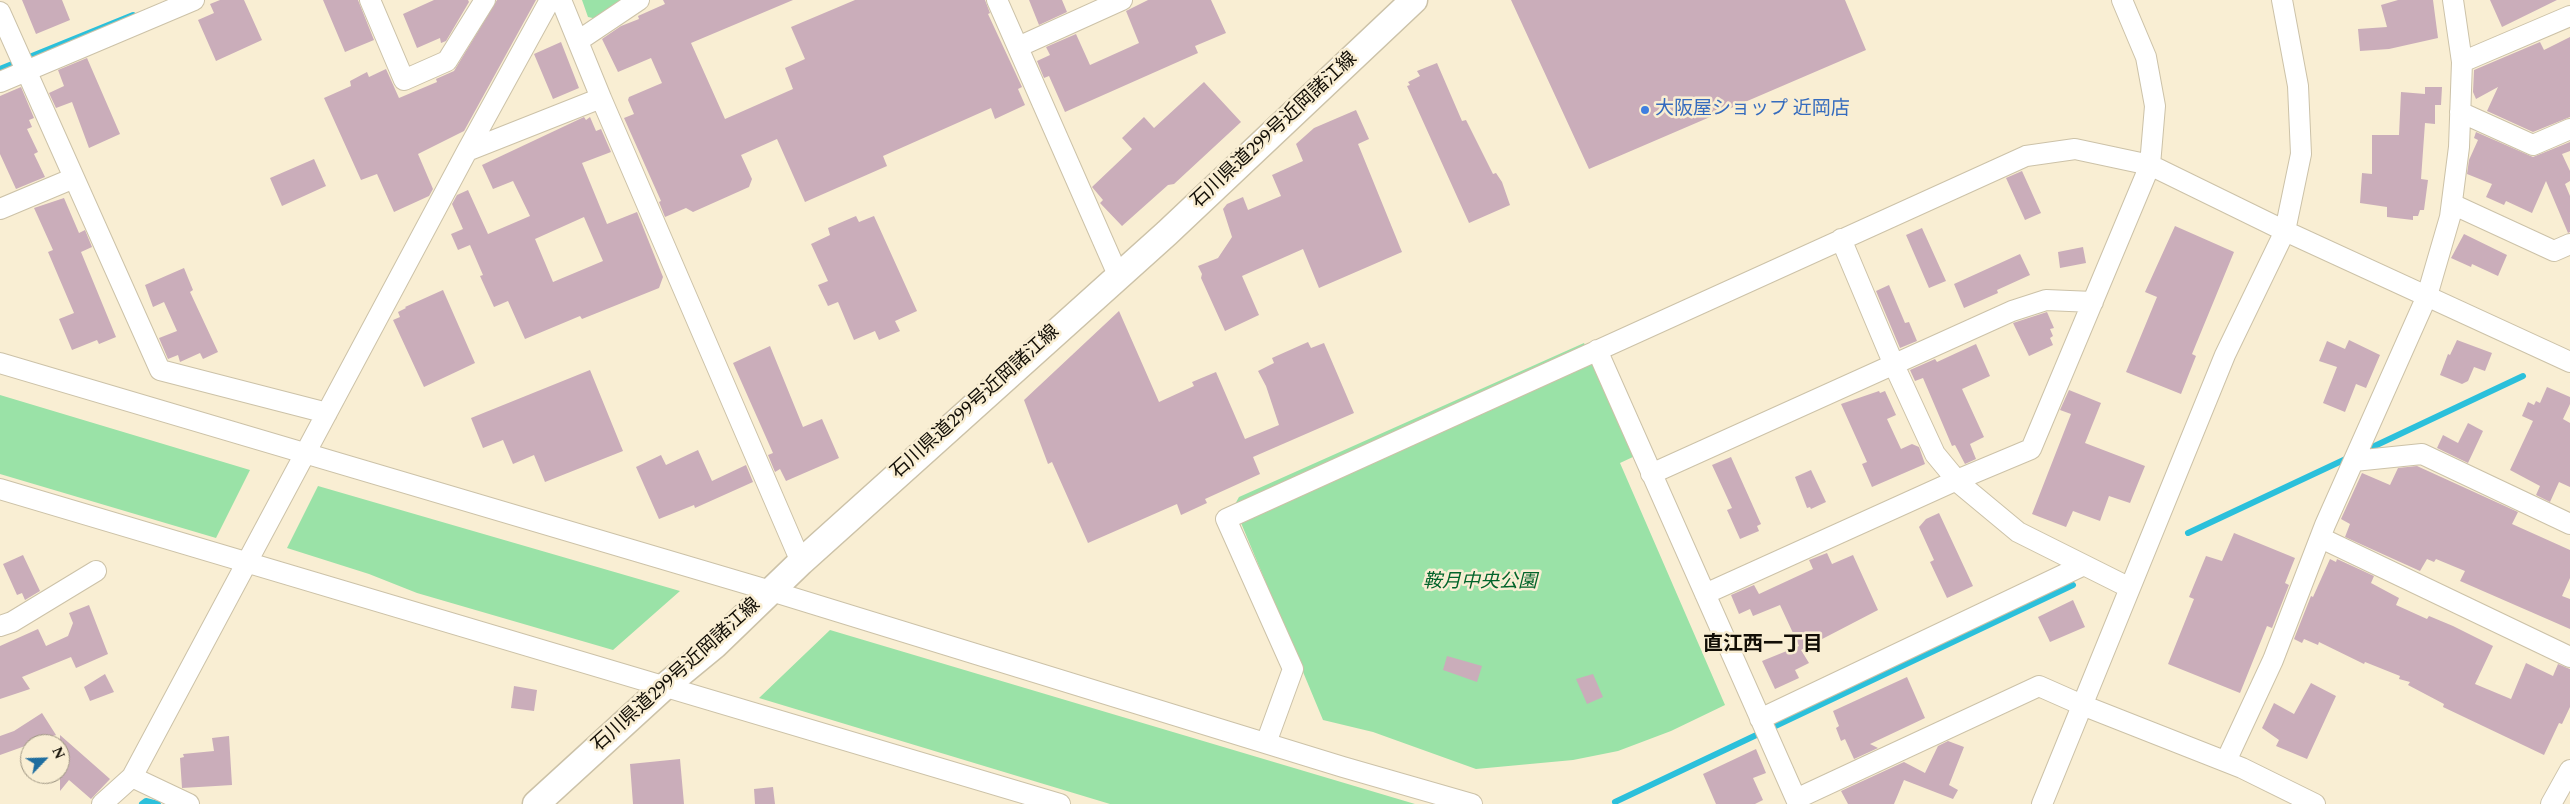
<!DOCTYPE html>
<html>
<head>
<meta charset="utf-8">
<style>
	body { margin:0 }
	#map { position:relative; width:2570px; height:804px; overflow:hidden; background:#f9eed3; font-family:Spectral,serif }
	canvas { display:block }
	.north { position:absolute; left:20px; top:734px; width:50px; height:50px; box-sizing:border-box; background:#f9eed3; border:1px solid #9d9481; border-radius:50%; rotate:66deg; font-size:14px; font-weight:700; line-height:20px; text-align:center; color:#120e06 }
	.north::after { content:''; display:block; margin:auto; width:18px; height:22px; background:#1e6d9f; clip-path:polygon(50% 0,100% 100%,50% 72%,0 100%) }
</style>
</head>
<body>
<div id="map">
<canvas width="2570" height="804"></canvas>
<div class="north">N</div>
</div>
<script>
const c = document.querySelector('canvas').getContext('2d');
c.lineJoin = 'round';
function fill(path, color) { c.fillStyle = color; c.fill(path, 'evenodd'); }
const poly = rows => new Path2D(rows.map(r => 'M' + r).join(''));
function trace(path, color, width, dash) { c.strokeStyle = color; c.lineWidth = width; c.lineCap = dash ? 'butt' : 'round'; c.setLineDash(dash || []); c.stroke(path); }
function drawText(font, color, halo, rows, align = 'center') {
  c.font = font + ' Spectral,"Noto Sans JP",serif'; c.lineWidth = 5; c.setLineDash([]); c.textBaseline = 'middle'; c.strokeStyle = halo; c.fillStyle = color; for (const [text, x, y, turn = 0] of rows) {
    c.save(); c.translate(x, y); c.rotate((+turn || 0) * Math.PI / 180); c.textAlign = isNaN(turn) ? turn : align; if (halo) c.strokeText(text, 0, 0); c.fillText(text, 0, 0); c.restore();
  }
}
const green = poly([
	[582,0,628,0,602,20,588,17],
	[1584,343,1635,456,1620,463,1725,705,1671,731,1618,751,1573,760,1476,769,1373,732,1323,720,1234,506,1239,497],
	[0,395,250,470,216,538,0,474],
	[318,486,680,591,613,650,417,593,369,574,287,548],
	[830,630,1415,804,1110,804,759,698]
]);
const stream = poly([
	[0,69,133,15],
	[2364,451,2523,376],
	[2188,533,2350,457],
	[1615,802,2073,585],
	[142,804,146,801,158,804]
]);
const building = poly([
	[22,0,62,0,70,20,36,34],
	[220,0,244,0,262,40,216,61,198,20,214,13,210,4],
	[323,0,358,0,374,40,345,52],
	[434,0,468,0,469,2,446,41,441,43,440,38,417,48,403,14],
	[497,0,536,0,464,131,418,154,433,189,429,196,394,212,377,174,361,180,324,98,351,86,350,81,367,72,369,77,386,69,399,98,437,82,436,79,454,71],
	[663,0,793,0,691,43,725,119,793,89,785,68,805,59,791,27,855,0,985,0,990,13,988,14,1022,87,1018,89,1025,105,995,119,991,108,883,156,887,166,805,202,777,139,741,155,752,179,749,187,693,212,686,208,665,217,659,202,661,201,624,118,634,114,628,100,629,97,662,83,651,58,618,72,602,39,621,26,639,19,638,16,665,4],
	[1029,0,1062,0,1067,12,1039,25],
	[1148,0,1211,0,1226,33,1195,46,1198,53,1065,112,1049,76,1044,78,1037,61,1050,55,1046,47,1076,34,1090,65,1139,43,1126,11],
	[1511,0,1845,0,1866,50,1589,169],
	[2398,0,2433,0,2438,38,2389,49,2360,51,2358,29,2387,27,2381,5],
	[2490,0,2557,0,2502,27],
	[2570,37,2570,117,2533,132,2487,111,2498,87,2476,99,2473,92,2474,70,2540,42,2544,50],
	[561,42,579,88,553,99,534,54],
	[87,58,120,134,89,148,72,102,56,108,49,93,64,86,58,70],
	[1437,63,1462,121,1466,120,1493,174,1496,173,1502,182,1510,205,1469,223,1407,86,1410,85,1408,82,1420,76,1417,71],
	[1204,82,1241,122,1174,184,1168,185,1122,226,1100,203,1103,200,1092,187,1132,149,1122,138,1144,117,1154,128],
	[21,87,34,118,29,120,32,127,27,129,38,152,34,154,45,177,16,189,0,154,0,96],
	[2425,87,2442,87,2441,105,2435,105,2435,124,2425,123,2421,179,2428,180,2424,210,2420,210,2418,216,2413,216,2413,220,2387,217,2387,207,2360,203,2362,173,2372,174,2372,135,2399,135,2401,92,2425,94],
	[1356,110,1369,139,1358,144,1402,252,1319,288,1303,249,1242,276,1259,315,1225,331,1201,278,1202,274,1198,266,1218,258,1232,237,1223,209,1227,204,1243,197,1248,210,1281,196,1272,175,1303,161,1296,144,1314,128],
	[584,117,586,120,590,117,596,131,601,129,611,152,582,163,607,224,637,212,663,277,659,288,582,319,580,316,525,339,508,301,494,307,480,276,483,275,470,245,458,250,451,234,463,229,452,204,457,195,468,190,488,234,530,216,513,181,493,189,482,165],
	[584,217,603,261,553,282,535,239],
	[2476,132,2533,157,2570,142,2570,151,2562,154,2570,171,2570,181,2565,184,2570,196,2570,232,2568,233,2546,181,2532,213,2506,201,2504,205,2486,197,2492,184,2467,174,2469,160,2478,140,2474,138],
	[314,159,326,186,282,206,270,178],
	[2022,171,2041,213,2025,220,2006,178],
	[64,198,79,233,85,230,92,247,81,252,116,337,99,344,97,340,72,350,59,319,74,313,48,252,53,250,34,208],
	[856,216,859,222,874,216,917,311,895,321,900,331,879,340,875,331,854,340,838,302,828,306,818,285,828,281,811,244,830,235,828,228],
	[2175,226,2234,252,2192,354,2196,356,2181,394,2126,372,2157,297,2145,292],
	[1922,228,1946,281,1929,288,1906,235],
	[2464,234,2507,255,2498,276,2472,264,2471,267,2451,258],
	[2083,247,2086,263,2060,268,2058,252],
	[2020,254,2030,275,1997,290,1998,293,1964,308,1954,284],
	[184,268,193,290,190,292,218,352,203,359,200,353,180,362,178,355,168,359,159,338,177,331,164,302,153,307,145,285],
	[1889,285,1905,323,1909,322,1917,341,1900,348,1876,291],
	[443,290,475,363,424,387,393,320,400,317,398,312,406,308,405,307],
	[1119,311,1159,402,1194,386,1192,382,1216,372,1245,439,1279,425,1266,386,1258,371,1274,363,1272,358,1308,342,1311,348,1324,343,1354,413,1253,457,1260,474,1205,499,1207,503,1181,515,1177,504,1088,543,1052,462,1048,464,1024,400],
	[2047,312,2054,328,2050,329,2053,336,2050,338,2053,345,2029,356,2013,323],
	[2349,340,2380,355,2366,388,2356,384,2345,412,2323,403,2337,367,2319,361,2327,341,2345,349],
	[2457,340,2492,353,2485,371,2474,367,2468,381,2462,384,2440,375,2448,354,2450,355],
	[1976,344,1990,376,1962,389,1984,437,1970,444,1976,459,1965,464,1955,445,1952,446,1923,378,1915,381,1910,370,1935,359,1937,362],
	[770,346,803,427,822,419,839,458,786,481,780,469,775,472,768,455,773,453,733,363],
	[590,370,623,451,545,482,534,455,513,464,503,440,483,448,471,418],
	[2547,387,2570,397,2570,404,2563,419,2570,423,2570,487,2559,482,2550,502,2536,495,2540,486,2510,470,2533,421,2522,416,2528,402,2534,405,2536,401,2540,403],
	[2069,390,2101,403,2085,443,2145,466,2130,503,2109,496,2100,521,2073,511,2066,527,2032,514,2071,414,2060,410],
	[1879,391,1880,393,1885,391,1896,415,1887,419,1901,449,1912,444,1919,447,1925,464,1872,487,1862,464,1867,462,1841,404],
	[2468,423,2483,431,2468,463,2437,448,2443,435,2458,443],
	[698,450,712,481,746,465,753,482,695,508,694,505,659,519,636,467,661,455,666,465],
	[1731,457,1761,524,1757,526,1759,531,1740,539,1727,510,1732,508,1712,465],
	[2417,466,2518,512,2512,524,2570,550,2570,578,2562,596,2570,599,2570,629,2460,581,2465,571,2436,559,2434,562,2427,559,2420,571,2345,537,2350,524,2341,519,2362,473,2390,485,2398,468],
	[1811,470,1826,502,1811,509,1810,507,1807,508,1795,477],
	[1939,513,1973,586,1947,598,1930,562,1934,560,1919,527,1926,519],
	[2234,533,2295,558,2285,583,2289,585,2272,628,2267,626,2240,693,2168,664,2194,599,2189,597,2206,556,2222,561],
	[1827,553,1832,564,1853,555,1878,610,1801,650,1809,663,1795,670,1799,678,1775,689,1762,661,1799,646,1780,605,1753,616,1750,609,1739,614,1731,595,1754,585,1759,594,1813,569,1809,560],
	[23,555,40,591,25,600,22,593,17,595,3,564],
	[2330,559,2336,562,2337,559,2374,576,2371,583,2399,598,2396,605,2427,619,2429,616,2453,626,2493,646,2475,684,2511,699,2526,663,2553,676,2558,664,2570,669,2570,707,2562,724,2559,723,2544,755,2443,707,2444,704,2408,685,2410,682,2399,679,2400,676,2365,662,2364,664,2319,642,2318,645,2304,639,2302,643,2294,639,2311,596,2313,597],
	[2073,600,2085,627,2050,642,2038,617],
	[89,605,108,654,76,668,71,657,22,677,30,689,0,699,0,646,38,629,46,646,68,636,73,623,69,613],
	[1447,656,1482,666,1477,682,1443,670],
	[105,674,114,692,90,701,84,687],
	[1593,674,1603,697,1587,704,1576,679],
	[1907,677,1925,718,1870,744,1878,748,1854,759,1845,739,1841,741,1836,728,1839,726,1833,711],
	[2311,683,2336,696,2307,759,2276,746,2279,740,2262,728,2274,703,2294,714],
	[514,686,537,690,534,711,511,708],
	[42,713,56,735,0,755,0,736,14,731],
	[60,735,110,779,91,799,69,780,60,791],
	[229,736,232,785,182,788,180,758,184,757,183,754,214,751,212,738],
	[1948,741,1964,747,1949,785,1958,790,1953,799,1904,780,1894,804,1848,804,1841,791,1904,762,1925,773,1938,746],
	[1756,749,1766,773,1753,778,1763,800,1755,804,1716,804,1703,774],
	[680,759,684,804,633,804,630,764],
	[773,787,775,804,755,804,754,789]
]);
const minor = poly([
	[370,0,404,80,447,61,485,0],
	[561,0,601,98],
	[997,0,1118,275],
	[0,12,160,370,327,413],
	[578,41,639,0],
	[1018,47,1122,0],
	[2462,62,2570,16],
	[0,82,194,0],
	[2460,112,2533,145,2570,129],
	[467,151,601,98,801,562],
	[2452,204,2554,251,2570,244],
	[0,209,74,178],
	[1841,239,1894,365,1935,454,1959,483,2018,532,2130,588],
	[1597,350,1796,799,2039,686,2082,705,2242,768,2315,804],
	[0,363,771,591,1343,767,1472,804],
	[2354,461,2422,454,2570,524],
	[1651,474,2012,311,2046,300,2093,302],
	[0,489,1060,804],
	[2321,538,2570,657],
	[1705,594,1957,480,2031,449,2150,165,2155,106,2146,57,2122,0],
	[0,626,12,622,96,571],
	[1760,719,2084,565],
	[1266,743,1293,669,1226,519,2026,156,2075,149,2150,165,2285,231,2570,362],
	[2226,761,2273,660,2325,525,2427,296,2450,217,2459,147,2462,62,2453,0],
	[132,777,189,804],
	[102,804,132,777,467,151,550,0],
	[2042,804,2225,355,2285,231,2301,154,2298,86,2282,0],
	[2551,804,2570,770]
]);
const major = poly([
	[536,804,664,687,715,645,801,562,1167,233,1414,0]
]);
const markers = [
	[1645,110,5,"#3f7fe0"]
];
const shopNames = [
	["大阪屋ショップ 近岡店",1655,110]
];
const streetNames = [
	["石川県道299号近岡諸江線",1275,131,-43],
	["石川県道299号近岡諸江線",976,403,-42],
	["石川県道299号近岡諸江線",677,676,-42]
];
const parkNames = [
	["鞍月中央公園",1480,583]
];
const neighbourhoodNames = [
	["直江西一丁目",1763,646]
];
fill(green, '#9ae2a7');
trace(stream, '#2bc0db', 6);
fill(building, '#caadba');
trace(minor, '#ccc2a8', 22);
trace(major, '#ccc2a8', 29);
trace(minor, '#fff', 20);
trace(major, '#fff', 26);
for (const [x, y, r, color] of markers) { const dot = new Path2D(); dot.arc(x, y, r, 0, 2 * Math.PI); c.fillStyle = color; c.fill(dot); trace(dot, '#f9eed3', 2); }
drawText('19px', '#366cbe', '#f9eed3', shopNames, 'left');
drawText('19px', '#120e06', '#f9eed3', streetNames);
drawText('italic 19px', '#02642a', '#f9eed3', parkNames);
drawText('bold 20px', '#120e06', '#f9eed3', neighbourhoodNames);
</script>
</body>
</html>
